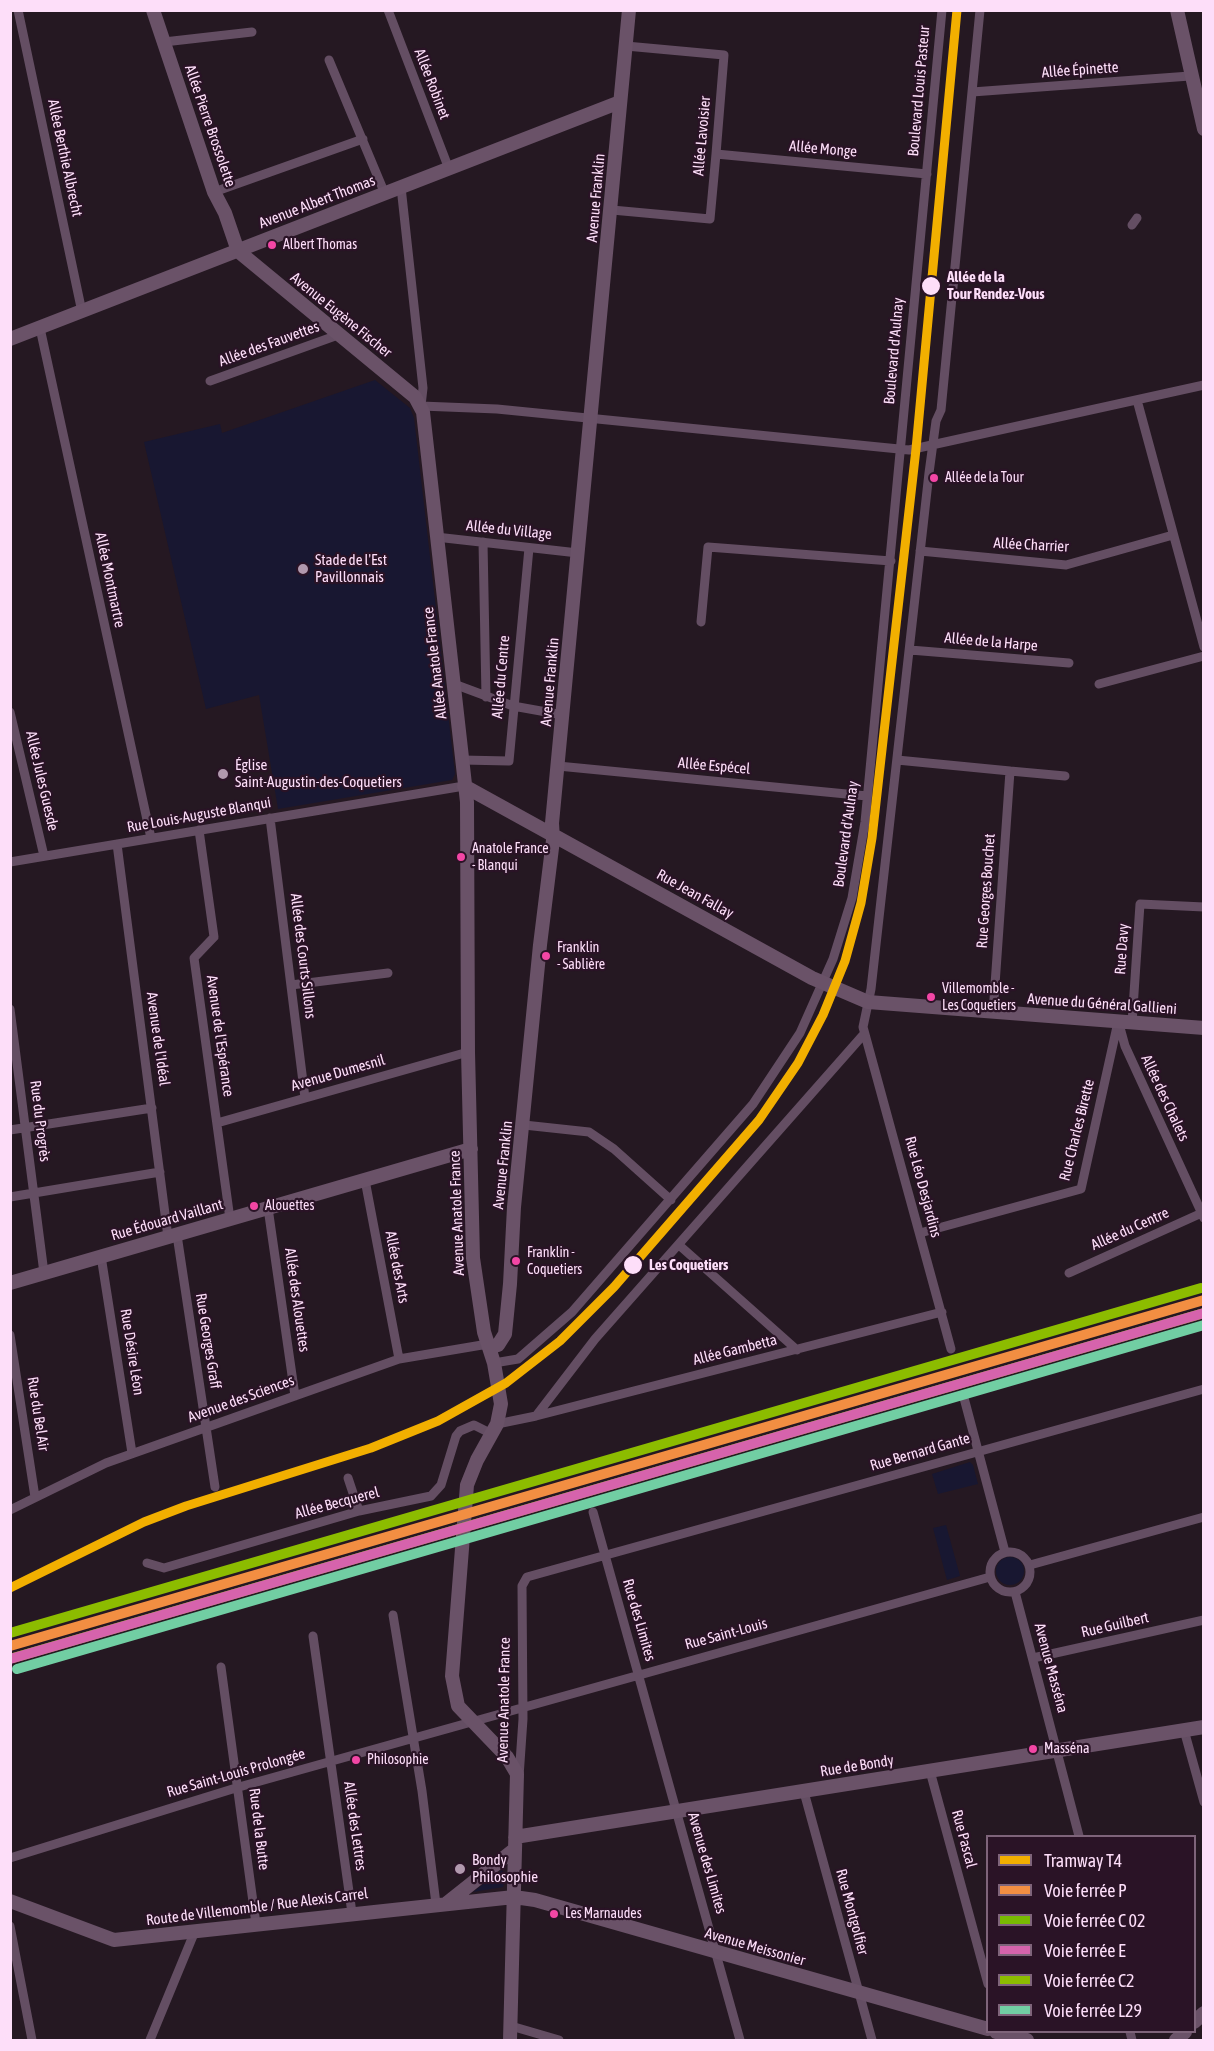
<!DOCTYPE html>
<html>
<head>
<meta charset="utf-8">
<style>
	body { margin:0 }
	#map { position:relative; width:1214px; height:2051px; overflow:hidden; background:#251822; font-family:"Asap Condensed",sans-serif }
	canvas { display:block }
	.frame { position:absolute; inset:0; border:12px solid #fddef9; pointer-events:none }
	.legend { position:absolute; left:986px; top:1835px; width:210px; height:198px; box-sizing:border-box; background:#2a1326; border:2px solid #7e647a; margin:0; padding:8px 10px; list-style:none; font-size:18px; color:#fddef9 }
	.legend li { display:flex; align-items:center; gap:12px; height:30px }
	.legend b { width:30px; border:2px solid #7e647a }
</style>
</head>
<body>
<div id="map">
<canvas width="1214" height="2051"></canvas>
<div class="frame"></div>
<ul class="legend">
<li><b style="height:8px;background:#f2af00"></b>Tramway T4</li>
<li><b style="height:8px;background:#f28e42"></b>Voie ferrée P</li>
<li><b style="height:8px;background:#79bb02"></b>Voie ferrée C 02</li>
<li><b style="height:8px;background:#d663ac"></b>Voie ferrée E</li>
<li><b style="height:8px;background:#8cbc00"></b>Voie ferrée C2</li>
<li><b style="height:8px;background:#71cea3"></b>Voie ferrée L29</li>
</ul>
</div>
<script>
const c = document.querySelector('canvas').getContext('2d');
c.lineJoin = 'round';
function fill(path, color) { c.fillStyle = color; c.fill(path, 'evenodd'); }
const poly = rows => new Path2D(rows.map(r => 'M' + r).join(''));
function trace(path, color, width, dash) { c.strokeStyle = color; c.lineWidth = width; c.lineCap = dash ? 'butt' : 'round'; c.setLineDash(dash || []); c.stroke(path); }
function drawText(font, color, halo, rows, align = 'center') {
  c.font = font + ' "Asap Condensed",sans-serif'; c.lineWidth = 4.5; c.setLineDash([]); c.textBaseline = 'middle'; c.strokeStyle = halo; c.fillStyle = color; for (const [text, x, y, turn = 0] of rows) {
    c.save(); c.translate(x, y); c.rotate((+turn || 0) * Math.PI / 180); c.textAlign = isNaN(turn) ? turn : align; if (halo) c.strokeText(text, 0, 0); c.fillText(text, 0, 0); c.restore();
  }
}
const green = poly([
	[375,380,410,408,414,418,455,774,452,780,278,809,259,695,206,709,144,442,220,424,222,433],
	[970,1462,973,1465,978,1484,938,1494,932,1474],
	[946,1525,960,1576,947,1580,933,1528],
	'996 1571a14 14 0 1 1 28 0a14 14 0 1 1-28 0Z',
	[502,1870,506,1876,503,1887,473,1892]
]);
const street = poly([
	[18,10,82,312],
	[388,10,449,169],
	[164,42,252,32],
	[329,60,385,194],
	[972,92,1190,76],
	[716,154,927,174],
	[401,187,423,388,421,406,497,409,909,450,1204,385],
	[214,192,363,139],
	[612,210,710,219,716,154,724,55,626,46],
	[1132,225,1137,218],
	[40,328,151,838],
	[210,381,338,335],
	[1137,400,1204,647],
	[436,537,578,553],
	[483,542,486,697],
	[920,551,1066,565,1173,535],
	[701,622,708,547,891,561],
	[910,650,1069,663],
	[454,684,513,706,563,715],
	[1099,684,1204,656],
	[10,712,44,856],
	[462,760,509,761,529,548],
	[897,760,1010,771,993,1013],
	[558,766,867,796],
	[1010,771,1065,776],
	[270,818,305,1098],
	[199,830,214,937,194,958,230,1219],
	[117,844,168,1237],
	[10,862,464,786],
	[291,985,388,973],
	[10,1009,44,1273],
	[1132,1023,1140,904,1204,907],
	[1119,1024,1125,1046,1204,1218],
	[217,1123,468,1052],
	[524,1125,589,1132,614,1149,671,1200],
	[10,1130,152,1108],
	[365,1180,399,1359],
	[10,1197,160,1172],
	[268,1208,295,1396],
	[920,1233,1081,1189,1118,1022],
	[177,1235,215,1487],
	[679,1245,797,1350],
	[101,1256,132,1453],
	[1069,1273,1204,1212],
	[10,1335,35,1497],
	[951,1349,863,1027,871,989,929,473,936,421,941,410,980,10],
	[494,1363,518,1359,572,1312,753,1104,800,1033,833,959,852,898,865,822,942,10],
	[964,1398,1005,1552],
	[536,1416,942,1312],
	[497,1424,536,1416,595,1339,864,1034],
	[348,1478,359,1511],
	[10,1510,106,1463,399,1359,482,1345,490,1347],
	[593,1512,740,2040],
	'990 1572a20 20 0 1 1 40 0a20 20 0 1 1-40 0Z',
	[147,1563,164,1568,359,1511,431,1496,441,1485,456,1436,460,1431,474,1425,492,1434],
	[1030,1565,1204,1517],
	[1015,1592,1079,1836],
	[393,1615,422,1791,436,1904],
	[313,1636,352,1913],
	[1033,1658,1204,1620],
	[221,1667,256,1924],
	[1184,1730,1204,1802],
	[930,1771,988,1984],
	[519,1777,523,1719,522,1586,527,1577,1204,1389],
	[804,1792,872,2040],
	[10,1858,239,1787,990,1577],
	[10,1926,32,2040],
	[511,2026,559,2040],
	[1130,2032,1132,2040],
	[150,2040,195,1931]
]);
const secondary = poly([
	[153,10,214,192,225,213,238,251,415,397,423,412,467,802,468,1052,473,1258,484,1332,494,1363,501,1404,497,1424,477,1460,467,1485,452,1676,458,1706,507,1757,517,1774,510,2040],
	[1177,10,1204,129],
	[10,339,620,102],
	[464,786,812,978,868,1002,1204,1028],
	[10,1283,471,1149],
	[490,1347,498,1345,505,1334,510,1284,514,1207,540,945,553,840,552,823,629,10],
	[515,1837,1204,1727],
	[10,1901,114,1940,514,1897,535,1900,988,2029],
	[447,1903,515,1849],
	[1194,2022,1204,2013],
	[996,2032,1027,2040],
	[1176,2040,1185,2032]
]);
const rail1 = poly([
	[10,1646,1204,1300]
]);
const rail2 = poly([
	[13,1658,1204,1313]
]);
const rail3 = poly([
	[10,1659,1204,1313]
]);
const rail4 = poly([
	[10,1633,1201,1288]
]);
const rail5 = poly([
	[17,1669,1204,1325]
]);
const tram1 = poly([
	[371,1448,438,1421,506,1383,560,1341,614,1287,759,1120,798,1063,823,1015,845,961,861,903,872,838,916,449,957,10],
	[10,1588,144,1522,186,1506,371,1448]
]);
const markers = [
	[272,245,5,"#f346a5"],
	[931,286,10,"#fddef9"],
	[934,478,5,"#f346a5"],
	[303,569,6,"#b199ae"],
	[223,774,6,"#b199ae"],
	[461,857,5,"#f346a5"],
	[546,956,5,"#f346a5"],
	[931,997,5,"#f346a5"],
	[254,1206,5,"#f346a5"],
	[516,1261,5,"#f346a5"],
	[633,1265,10,"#fddef9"],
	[1033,1749,5,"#f346a5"],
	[356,1760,5,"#f346a5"],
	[460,1869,6,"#b199ae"],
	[554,1914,5,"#f346a5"]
];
const busNames = [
	["Albert Thomas",283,245],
	["Allée de la Tour",945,478],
	["Anatole France",472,849],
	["- Blanqui",472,866],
	["Franklin",557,948],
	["- Sablière",557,965],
	["Villemomble -",942,989],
	["Les Coquetiers",942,1006],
	["Alouettes",265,1206],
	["Franklin -",527,1253],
	["Coquetiers",527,1270],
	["Masséna",1044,1749],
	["Philosophie",367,1760],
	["Les Marnaudes",565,1914]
];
const streetNames = [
	["Allée Épinette",1080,70,-4],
	["Allée Robinet",432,84,69],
	["Boulevard Louis Pasteur",919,91,-85],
	["Allée Pierre Brossolette",210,126,71],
	["Allée Lavoisier",702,136,-85],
	["Allée Monge",823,149,5],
	["Allée Berthie Albrecht",65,158,78],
	["Avenue Franklin",596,198,-85],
	["Avenue Albert Thomas",317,202,-21],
	["Avenue Eugène Fischer",341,315,39],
	["Allée des Fauvettes",269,344,-20],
	["Boulevard d'Aulnay",894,351,-85],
	["Allée du Village",509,530,6],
	["Allée Charrier",1031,545,3],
	["Allée Montmartre",110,580,78],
	["Allée de la Harpe",991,642,5],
	["Allée Anatole France",435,663,-97],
	["Allée du Centre",501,677,-85],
	["Avenue Franklin",550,682,-85],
	["Allée Espécel",714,766,5],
	["Allée Jules Guesde",42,781,77],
	["Rue Louis-Auguste Blanqui",199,815,-10],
	["Boulevard d'Aulnay",846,834,-82],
	["Rue Georges Bouchet",986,891,-86],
	["Rue Jean Fallay",695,894,29],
	["Rue Davy",1122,949,-86],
	["Allée des Courts Sillons",303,956,83],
	["Avenue du Général Gallieni",1102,1004,4],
	["Avenue de l'Espérance",220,1036,82],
	["Avenue de l'Idéal",158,1039,82],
	["Avenue Dumesnil",338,1073,-16],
	["Allée des Chalets",1165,1098,65],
	["Rue du Progrès",40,1121,83],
	["Rue Charles Birette",1077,1130,-76],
	["Avenue Franklin",503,1165,-84],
	["Rue Léo Desjardins",923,1187,75],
	["Avenue Anatole France",457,1213,-92],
	["Rue Édouard Vaillant",167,1220,-16],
	["Allée du Centre",1130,1229,-24],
	["Allée des Arts",397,1267,79],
	["Allée des Alouettes",297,1300,82],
	["Rue Georges Graff",208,1341,81],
	["Allée Gambetta",735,1350,-14],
	["Rue Désire Léon",132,1352,81],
	["Avenue des Sciences",241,1399,-20],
	["Rue du Bel Air",38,1414,81],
	["Rue Bernard Gante",920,1452,-16],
	["Allée Becquerel",337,1503,-15],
	["Rue des Limites",639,1620,74],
	["Rue Guilbert",1115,1625,-13],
	["Rue Saint-Louis",726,1634,-15],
	["Avenue Masséna",1051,1668,75],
	["Avenue Anatole France",504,1700,-89],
	["Rue de Bondy",857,1766,-9],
	["Rue Saint-Louis Prolongée",236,1773,-16],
	["Allée des Lettres",355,1826,82],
	["Rue de la Butte",259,1829,83],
	["Rue Pascal",964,1839,75],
	["Avenue des Limites",707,1863,74],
	["Route de Villemomble / Rue Alexis Carrel",257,1907,-7],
	["Rue Montgolfier",852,1912,75],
	["Avenue Meissonier",755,1947,16]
];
const stopNames = [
	["Allée de la",947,277],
	["Tour Rendez-Vous",947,294],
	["Les Coquetiers",649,1265]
];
const poiNames = [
	["Stade de l'Est",315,560],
	["Pavillonnais",315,577],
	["Église",235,765],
	["Saint-Augustin-des-Coquetiers",235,782],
	["Bondy",472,1860],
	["Philosophie",472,1877]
];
fill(green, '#181731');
trace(street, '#644e63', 9);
trace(secondary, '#6a5268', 14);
trace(rail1, '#f28e42', 10);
trace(rail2, '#79bb02', 10);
trace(rail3, '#d663ac', 10);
trace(rail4, '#8cbc00', 10);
trace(rail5, '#71cea3', 10);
trace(tram1, '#f2af00', 9);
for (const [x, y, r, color] of markers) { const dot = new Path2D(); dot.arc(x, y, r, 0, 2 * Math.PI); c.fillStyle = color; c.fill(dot); trace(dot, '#2a1326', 2); }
drawText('14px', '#fddef9', '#2a1326', busNames, 'left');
drawText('15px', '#fddef9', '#2a1326', streetNames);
drawText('bold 15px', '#fddef9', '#2a1326', stopNames, 'left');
drawText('15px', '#fddef9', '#2a1326', poiNames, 'left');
</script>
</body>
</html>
